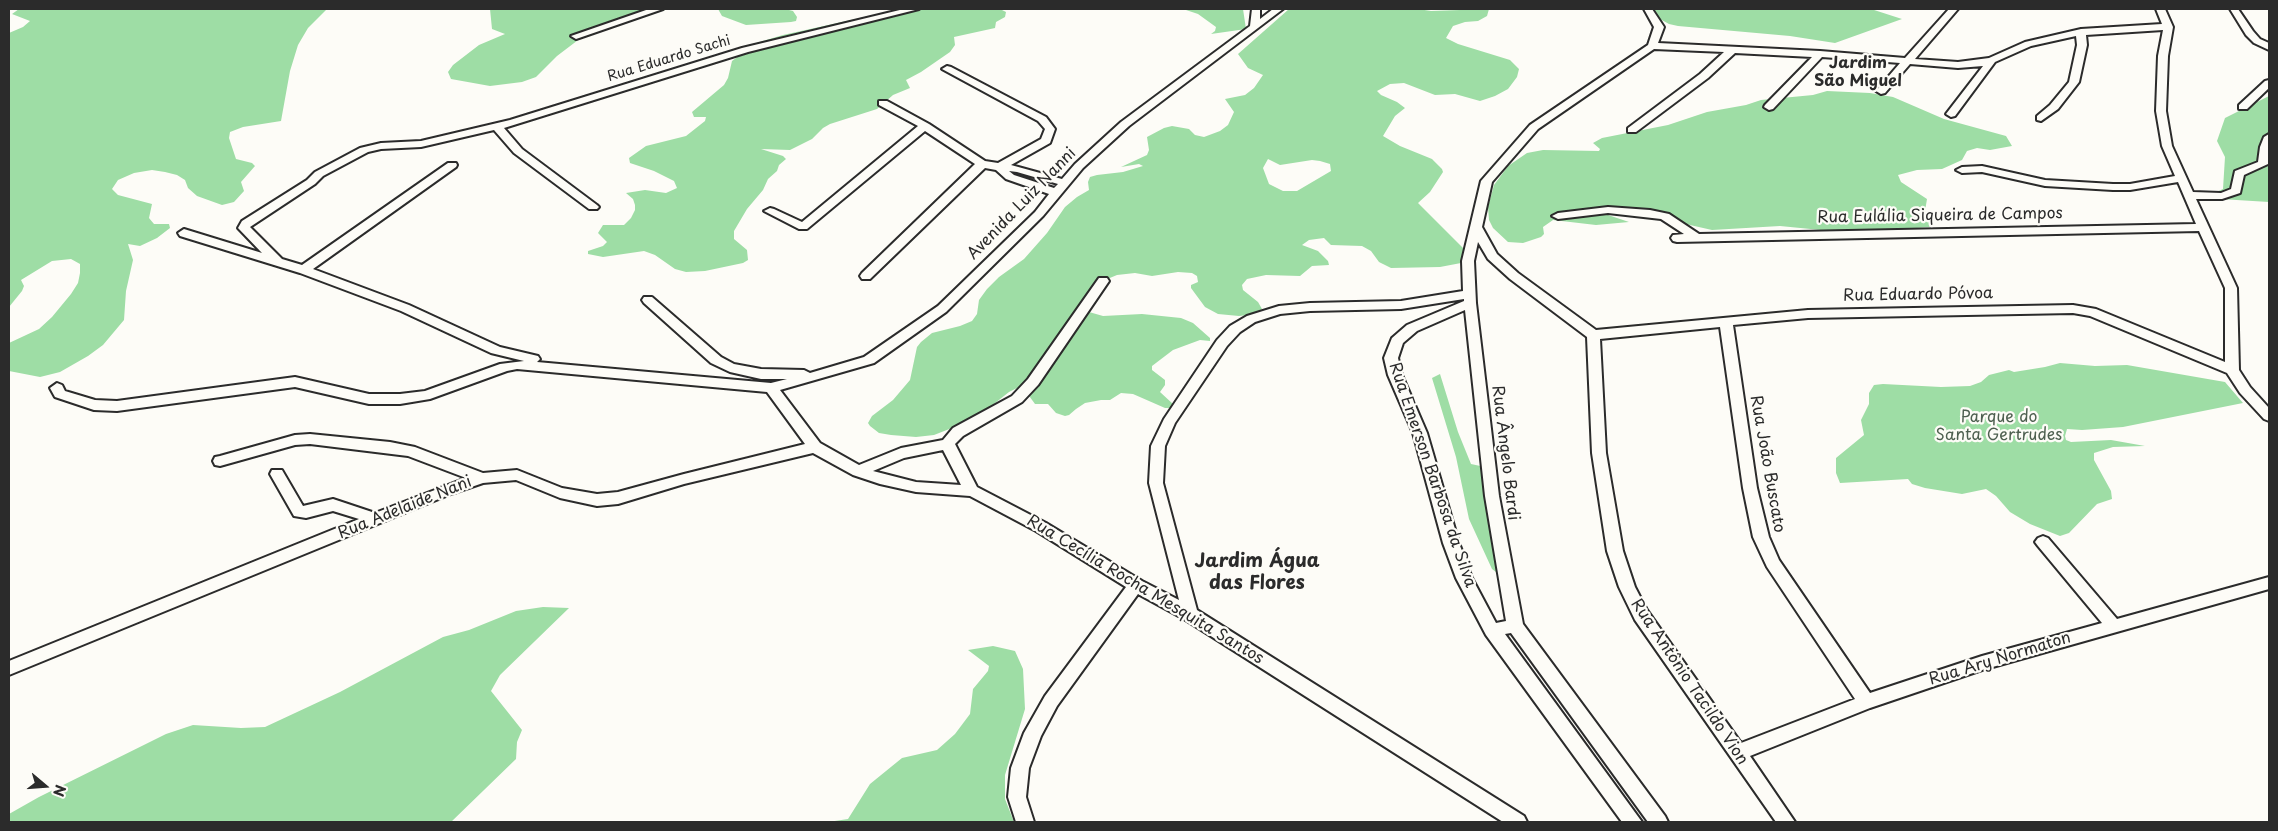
<!DOCTYPE html>
<html>
<head>
<meta charset="utf-8">
<style>
	body { margin:0 }
	#map { position:relative; width:2278px; height:831px; overflow:hidden; background:#fdfcf7; font-family:"Playpen Sans",sans-serif }
	canvas { display:block }
	.frame { position:absolute; inset:0; border:10px solid #2b2b2b; pointer-events:none }
	.north { position:absolute; left:20px; top:761px; width:50px; height:50px; -webkit-text-stroke:4px #fdfcf7; paint-order:stroke; rotate:108deg; font-size:14px; font-weight:700; line-height:20px; text-align:center; color:#2b2b2b }
	.north::after { content:''; display:block; margin:auto; width:18px; height:22px; background:#2b2b2b; clip-path:polygon(50% 0,100% 100%,50% 72%,0 100%) }
</style>
</head>
<body>
<div id="map">
<canvas width="2278" height="831"></canvas>
<div class="frame"></div>
<div class="north">N</div>
</div>
<script>
const c = document.querySelector('canvas').getContext('2d');
c.lineJoin = 'round';
function fill(path, color) { c.fillStyle = color; c.fill(path, 'evenodd'); }
const poly = rows => new Path2D(rows.map(r => 'M' + r).join(''));
function trace(path, color, width, dash) { c.strokeStyle = color; c.lineWidth = width; c.lineCap = dash ? 'butt' : 'round'; c.setLineDash(dash || []); c.stroke(path); }
function drawText(font, color, halo, rows, align = 'center') {
  c.font = font + ' "Playpen Sans",sans-serif'; c.lineWidth = 4.5; c.setLineDash([]); c.textBaseline = 'middle'; c.strokeStyle = halo; c.fillStyle = color; for (const [text, x, y, turn = 0] of rows) {
    c.save(); c.translate(x, y); c.rotate((+turn || 0) * Math.PI / 180); c.textAlign = isNaN(turn) ? turn : align; if (halo) c.strokeText(text, 0, 0); c.fillText(text, 0, 0); c.restore();
  }
}
const green = poly([
	[19,9,327,9,308,28,298,45,290,71,281,121,243,127,230,132,229,138,236,159,252,163,255,166,241,182,244,191,234,202,222,205,197,196,188,188,185,180,177,175,165,172,152,170,134,173,118,180,112,189,118,195,152,204,149,218,154,224,169,224,170,228,157,238,140,246,128,244,133,260,126,291,124,320,103,345,88,356,60,372,40,377,9,371,9,343,39,329,52,317,71,294,78,283,80,273,80,264,71,259,52,261,21,280,24,286,22,291,9,307,9,33,23,27,30,21,12,14],
	[490,9,668,9,624,24,586,34,557,56,536,77,522,82,490,86,451,79,448,72,453,65,479,45,505,34,492,29],
	[718,9,785,9,793,11,797,17,796,21,791,22,746,25,722,16],
	[917,9,1000,9,1006,12,1005,17,996,22,995,28,954,37,955,45,950,52,921,72,906,80,910,88,893,95,877,109,830,124,823,128,812,139,790,150,761,149,783,156,786,159,779,165,777,171,768,179,763,190,747,209,734,231,734,239,747,250,748,260,743,263,705,271,686,272,675,269,655,255,644,251,603,257,588,254,588,251,603,246,607,242,598,233,603,225,624,225,631,218,635,210,635,205,633,199,626,193,645,190,666,193,677,188,674,181,654,171,630,163,629,158,646,146,686,136,705,121,706,117,694,117,692,112,724,85,728,78,732,61,756,43,783,35,869,16],
	[1183,9,1243,9,1246,29,1211,34,1215,31,1216,27,1198,14],
	[1289,9,1418,9,1431,11,1489,9,1487,16,1478,21,1465,22,1453,26,1446,38,1458,44,1510,60,1519,69,1517,77,1508,89,1495,96,1480,101,1455,94,1435,95,1404,83,1390,84,1377,91,1381,95,1397,102,1405,108,1395,116,1383,136,1400,146,1432,159,1442,169,1443,172,1430,192,1418,203,1465,250,1466,258,1461,263,1440,267,1391,268,1379,262,1371,251,1362,246,1331,245,1324,238,1309,240,1302,245,1318,251,1328,261,1329,265,1312,266,1300,276,1266,275,1247,279,1242,285,1243,290,1258,302,1262,309,1256,314,1239,316,1218,314,1205,307,1191,288,1191,285,1198,282,1197,276,1192,273,1178,272,1152,276,1135,273,1117,275,1105,280,1085,303,1089,312,1103,316,1142,314,1181,318,1193,323,1210,338,1210,341,1200,340,1173,350,1152,366,1152,370,1165,380,1165,385,1160,392,1173,404,1172,408,1165,408,1133,394,1121,393,1110,400,1101,400,1085,403,1076,409,1069,415,1065,416,1056,413,1048,404,1035,404,1024,389,1019,387,1009,392,975,419,934,435,916,437,891,435,879,433,870,426,868,423,872,416,893,400,910,380,917,347,921,342,932,333,960,326,972,321,977,314,979,300,987,289,999,277,1024,259,1047,233,1065,207,1077,197,1089,190,1088,182,1090,177,1097,175,1123,172,1143,166,1139,164,1121,167,1147,155,1149,150,1147,137,1164,128,1172,126,1189,129,1195,135,1204,137,1220,131,1228,125,1234,112,1225,99,1245,95,1254,88,1263,75,1248,68,1238,54],
	[1268,159,1280,165,1312,160,1320,161,1330,164,1331,171,1297,191,1283,191,1269,184,1263,168],
	[1654,9,1871,9,1902,19,1835,43,1790,36,1678,26,1669,24,1660,19],
	[1827,91,1870,93,1893,97,1944,119,2006,136,2012,146,1990,150,1977,148,1967,151,1962,160,1942,169,1917,170,1898,175,1901,182,1927,199,1925,211,1933,224,1929,227,1867,232,1831,231,1780,226,1712,230,1646,215,1613,213,1608,215,1629,222,1596,225,1553,220,1543,227,1544,234,1541,237,1523,243,1508,242,1493,228,1489,220,1488,207,1494,185,1508,166,1527,153,1543,150,1599,151,1600,149,1593,143,1602,138,1668,125,1707,112,1746,105,1761,100,1813,95],
	[2269,96,2269,202,2204,198,2223,189,2225,157,2217,141,2225,118],
	[2060,363,2095,366,2127,365,2225,382,2243,403,2123,427,2082,430,2067,429,2065,436,2066,440,2071,442,2111,440,2145,446,2113,447,2094,453,2094,460,2111,491,2112,499,2097,504,2069,533,2060,536,2030,524,2010,512,1996,496,1986,489,1962,494,1925,488,1912,484,1908,479,1840,483,1836,473,1836,458,1864,435,1861,420,1869,404,1869,393,1874,385,1883,384,1941,387,1970,386,1981,382,1989,375,2009,370,2014,372,2045,367],
	[1440,374,1458,432,1471,464,1485,467,1504,578,1492,569,1469,519,1456,457,1432,378],
	[543,607,569,608,500,675,491,691,522,730,517,742,516,759,451,822,9,822,9,814,39,797,166,734,193,725,241,728,265,727,340,692,443,637,469,630,516,611],
	[993,646,1015,651,1023,669,1025,709,1005,775,1005,799,1014,822,828,822,848,819,870,784,902,758,937,750,955,734,970,714,973,689,988,671,989,666,968,650]
]);
const minor = poly([
	[649,9,663,9,579,38,576,39,571,36,649,9],
	[904,9,919,9,748,52,504,128,522,149,597,205,599,207,597,209,589,209,514,153,494,130,421,147,381,149,368,152,323,176,315,184,250,227,282,259,302,265,448,163,456,163,457,165,456,167,313,269,409,305,500,347,538,356,540,359,537,362,771,383,787,379,761,379,730,372,711,363,644,303,642,300,644,297,652,297,721,357,734,364,761,369,804,370,810,373,864,357,938,306,1035,212,1049,194,1006,179,996,170,985,168,870,279,862,279,860,276,862,273,975,164,925,131,807,229,799,229,764,211,770,208,774,209,802,222,918,126,879,105,879,101,887,101,929,124,985,161,998,163,1041,139,1045,129,1038,121,942,69,947,66,951,67,1046,117,1055,129,1050,143,1011,165,1062,179,1075,164,1121,122,1250,26,1252,9,1260,9,1260,19,1273,9,1283,9,1129,126,1083,168,1043,216,946,312,874,363,780,390,820,443,859,465,901,448,943,440,953,428,1012,396,1028,379,1099,278,1107,278,1109,281,1038,385,1022,402,963,436,955,444,977,487,1046,523,1142,581,1179,600,1149,483,1151,446,1164,419,1217,340,1230,326,1247,316,1279,306,1310,303,1401,301,1463,291,1462,261,1481,181,1530,125,1648,45,1654,27,1644,9,1652,9,1664,27,1658,43,1820,51,1905,58,1949,9,1958,9,1915,59,1958,62,1989,58,2025,42,2081,29,2162,24,2156,9,2165,9,2173,27,2168,56,2166,111,2172,146,2193,192,2221,193,2231,189,2235,171,2258,162,2260,147,2264,137,2269,134,2268,164,2244,175,2240,193,2222,199,2196,199,2237,288,2239,370,2250,387,2269,408,2269,421,2264,419,2240,393,2227,373,2090,316,2073,313,1808,318,1733,325,1757,488,1769,537,1779,560,1870,693,1982,656,2102,623,2038,546,2035,542,2038,538,2043,536,2048,538,2117,619,2269,577,2269,589,1982,670,1870,708,1750,756,1795,822,1776,822,1635,620,1619,587,1607,551,1592,453,1587,337,1510,279,1488,259,1478,242,1474,261,1476,303,1499,496,1523,624,1665,816,1668,822,1648,822,1511,633,1505,634,1642,822,1622,822,1486,635,1456,578,1443,543,1413,433,1388,375,1384,358,1392,338,1407,325,1464,301,1464,299,1401,309,1310,311,1280,314,1255,322,1240,332,1227,346,1175,423,1165,446,1163,483,1197,610,1524,816,1527,822,1503,822,1184,619,1138,594,1057,706,1041,736,1029,768,1026,797,1034,822,1016,822,1008,797,1011,768,1024,733,1045,696,1126,587,1036,531,970,496,916,492,880,484,853,475,813,453,684,484,618,504,597,506,560,498,516,480,483,483,451,494,9,675,9,661,359,519,333,511,306,518,294,516,270,474,272,470,282,470,303,506,333,499,375,513,466,478,408,456,310,444,295,445,220,466,215,465,213,461,215,457,220,456,295,435,310,434,390,442,415,447,483,473,517,470,562,488,597,494,618,492,684,474,805,444,767,392,517,369,507,371,430,399,400,404,369,404,295,387,117,411,94,410,55,397,50,388,57,383,62,385,65,391,95,400,117,401,295,377,369,394,400,394,425,391,500,364,524,361,491,353,401,311,300,273,180,236,178,233,184,229,262,253,238,228,242,221,307,180,315,172,360,148,381,143,421,141,510,120,742,48,904,9],
	[2163,30,2158,56,2156,111,2162,146,2175,176,2130,184,2113,184,2045,180,1982,166,1962,167,1956,170,1962,173,1982,172,2045,186,2113,190,2130,190,2178,182,2196,224,1699,234,1669,214,1650,210,1608,207,1558,213,1552,216,1558,219,1608,213,1661,219,1684,234,1673,235,1671,238,1673,241,1677,242,2199,231,2225,288,2225,362,2096,309,2073,305,1808,310,1596,330,1518,273,1497,254,1482,227,1492,182,1538,129,1654,49,1724,52,1700,74,1628,128,1628,132,1636,132,1708,78,1735,53,1812,57,1765,105,1764,107,1769,110,1773,109,1822,57,1900,63,1876,91,1881,94,1885,93,1910,64,1958,68,1983,66,1946,114,1951,117,1955,116,1995,62,2031,46,2076,36,2077,45,2069,82,2050,105,2037,116,2037,120,2041,121,2058,109,2079,82,2087,45,2086,35,2163,30],
	[1009,171,1017,172,1058,184,1054,188,1014,175,1009,171],
	[1465,310,1485,496,1506,621,1496,623,1472,578,1459,543,1427,433,1402,375,1398,358,1403,343,1417,331,1465,310],
	[1720,327,1743,488,1753,537,1767,567,1855,699,1741,743,1647,610,1635,587,1623,551,1606,453,1600,339,1720,327],
	[943,450,961,485,916,482,873,471,904,458,943,450],
	[2230,9,2238,9,2253,31,2260,39,2269,43,2269,50,2254,43,2246,35,2230,9],
	[2269,80,2269,88,2247,109,2239,109,2239,105,2265,81,2269,80]
]);
const farStreetnames = [
	["Rua Eduardo Sachi",669,59,-17]
];
const farQuarternames = [
	["Jardim",1858,64],
	["São Miguel",1858,82]
];
const streetNames = [
	["Avenida Luiz Nanni",1022,204,-46],
	["Rua Eulália Siqueira de Campos",1940,216,-1],
	["Rua Eduardo Póvoa",1918,295,-1],
	["Rua Ângelo Bardi",1505,453,83],
	["Rua João Buscato",1767,464,80],
	["Rua Emerson Barbosa da Silva",1432,475,71],
	["Rua Adelaide Nani",405,508,-22],
	["Rua Cecília Rocha Mesquita Santos",1145,590,31],
	["Rua Ary Normaton",2000,659,-17],
	["Rua Antônio Tacildo Vion",1689,682,56]
];
const parkNames = [
	["Parque do",1999,418],
	["Santa Gertrudes",1999,436]
];
const quarterNames = [
	["Jardim Água",1257,562],
	["das Flores",1257,584]
];
fill(green, '#9edda5');
trace(minor, '#2b2b2b', 4);
fill(minor, '#fdfcf7');
drawText('14px', '#2b2b2b', '#fdfcf7', farStreetnames);
drawText('bold 16px', '#2b2b2b', '#fdfcf7', farQuarternames);
drawText('16px', '#2b2b2b', '#fdfcf7', streetNames);
drawText('16px', '#4e6050', '#fdfcf7', parkNames);
drawText('bold 19px', '#2b2b2b', '#fdfcf7', quarterNames);
</script>
</body>
</html>
